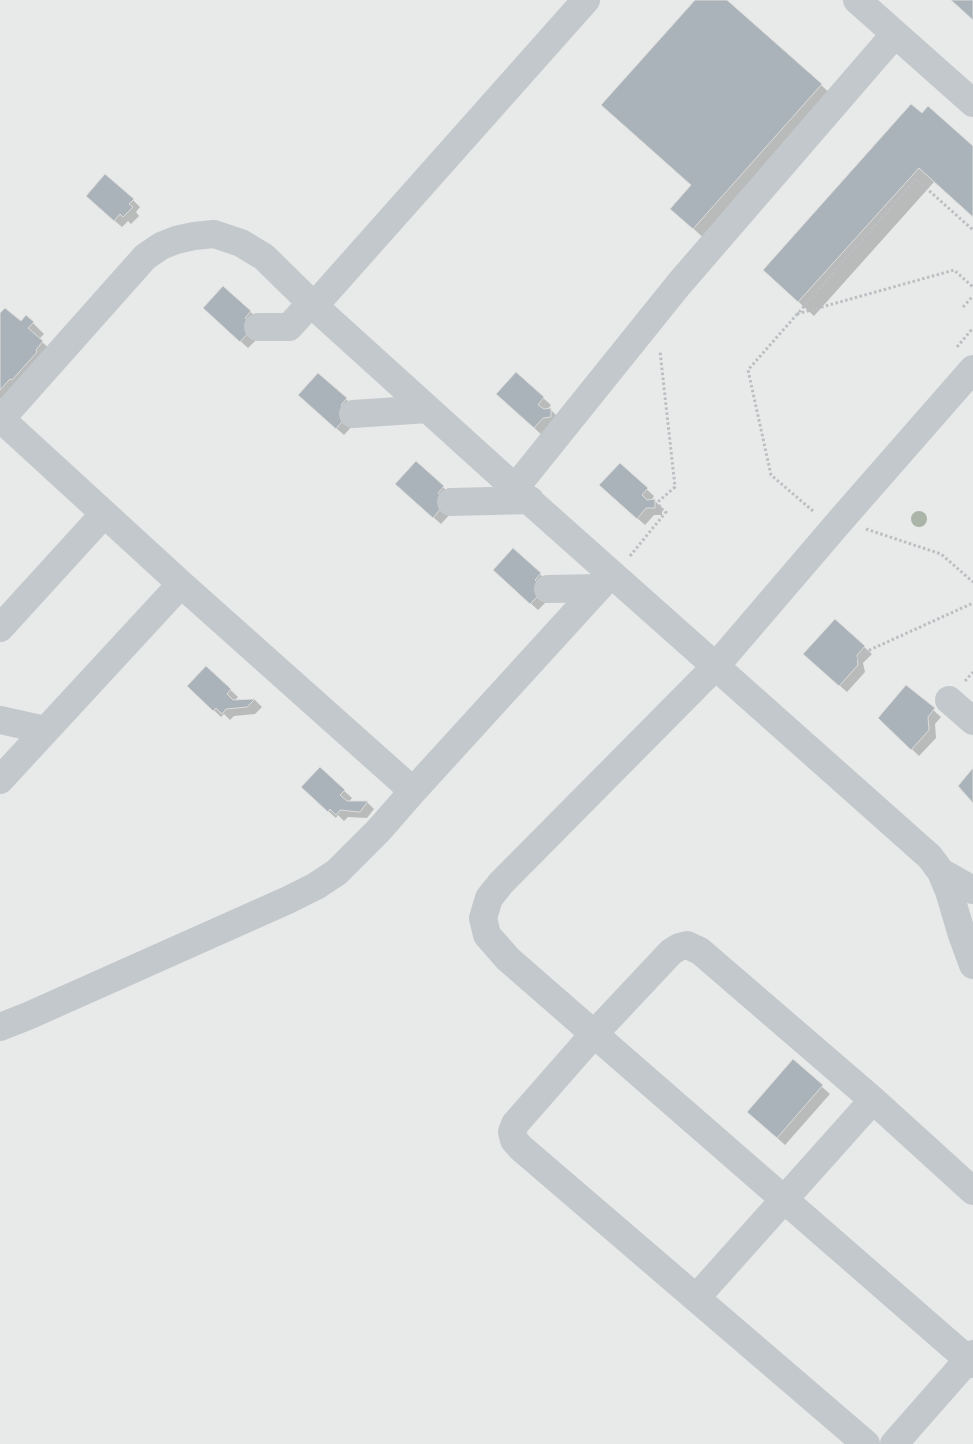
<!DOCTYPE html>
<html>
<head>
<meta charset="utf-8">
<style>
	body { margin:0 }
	canvas { display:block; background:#fafaf8 }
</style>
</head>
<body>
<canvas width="973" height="1444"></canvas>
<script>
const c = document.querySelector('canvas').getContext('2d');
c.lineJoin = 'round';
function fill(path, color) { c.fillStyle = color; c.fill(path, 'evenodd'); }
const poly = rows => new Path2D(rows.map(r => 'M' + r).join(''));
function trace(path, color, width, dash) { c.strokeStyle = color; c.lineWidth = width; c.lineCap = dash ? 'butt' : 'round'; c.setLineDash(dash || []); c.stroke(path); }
const built = poly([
	[0,0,973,0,973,1444,0,1444]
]);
const shadow = poly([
	[697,0,726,0,821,85,836,99,708,242,672,209,692,186,603,105],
	[922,115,973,148,973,217,934,182,814,316,779,284],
	[133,200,140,207,136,212,139,216,131,224,128,221,122,227,95,204],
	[224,287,258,319,258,338,248,348,212,315],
	[0,315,21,323,33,323,44,334,39,339,54,353,8,405,0,398],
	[516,374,551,405,547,410,551,410,558,417,542,435,505,402],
	[346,399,353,406,353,425,344,435,307,402],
	[620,465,654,496,651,501,654,500,662,508,662,515,654,515,645,525,608,492],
	[443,487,450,495,450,514,441,524,404,491],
	[540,574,547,581,547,601,538,610,502,577],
	[835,621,872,654,863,663,865,672,847,692,812,661],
	[206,667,238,697,234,701,255,700,262,707,255,714,234,716,230,720,224,714,221,717,196,693],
	[906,686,941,717,935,724,936,738,919,756,880,718],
	[320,769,352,798,348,803,367,802,374,809,367,818,348,817,344,821,338,815,336,818,310,795],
	[793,1061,830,1094,785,1145,756,1119]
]);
const building = poly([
	[695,0,727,0,822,84,693,229,670,209,691,185,601,105,695,0],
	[951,0,973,0,973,20,951,0],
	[911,104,922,113,928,106,973,146,973,217,919,168,798,302,763,270,911,104],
	[105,174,134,199,129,204,133,207,123,217,120,214,114,221,86,196,105,174],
	[223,286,251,311,245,318,250,323,250,331,240,342,203,308,223,286],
	[5,308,21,321,26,315,34,322,28,328,43,341,36,350,37,352,12,380,10,379,0,390,0,313,5,308],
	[516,372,544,397,538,405,544,409,551,408,551,417,543,418,534,428,496,394,516,372],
	[318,373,347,398,341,405,346,409,345,418,336,429,298,395,318,373],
	[416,461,444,486,438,493,443,498,442,507,433,518,395,484,416,461],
	[620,463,648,488,642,495,647,500,655,499,655,508,646,508,637,519,599,485,620,463],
	[513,548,541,573,535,580,540,585,540,594,530,604,493,570,513,548],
	[835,619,865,646,857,655,858,665,839,686,803,654,835,619],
	[206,666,231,689,227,694,233,700,255,699,247,707,226,709,222,714,216,708,213,711,187,686,206,666],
	[906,685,935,708,928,717,929,730,911,750,878,718,906,685],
	[320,767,345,790,340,795,347,801,368,801,360,812,340,810,336,815,330,809,328,812,301,787,320,767],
	[973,768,973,803,958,786,973,768],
	[793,1059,823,1085,777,1138,747,1112,793,1059]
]);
const path = poly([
	[963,307,973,296],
	[797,314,954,270,973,287],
	[957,347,973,328],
	[813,511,771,475,748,370,916,179,973,230],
	[866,529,941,554,973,582],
	[630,556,666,512,660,508,659,501,675,487,660,351],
	[857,659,863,653,973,603],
	[965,681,973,672]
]);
const minor = poly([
	[857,0,973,103],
	[314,306,586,0],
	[258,327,289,327,311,303],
	[973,369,840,521,715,667,501,883,489,898,483,918,487,935,508,959,973,1364],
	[353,414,428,409],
	[1,419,181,584,413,791],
	[0,420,145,257,161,246,176,240,194,236,214,234,241,243,264,257,314,306,515,488,930,857,941,872,949,891,962,935,973,965],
	[515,488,679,284,895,34],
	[451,502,530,500],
	[548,589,598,588],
	[0,628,104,514],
	[949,700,973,721],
	[0,720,45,730],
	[0,780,181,584],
	[941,872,973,890],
	[0,1027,28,1016,288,900,316,886,337,872,379,830,413,791,611,574],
	[696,1298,873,1100],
	[866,1444,521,1148,514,1140,512,1132,515,1124,593,1035,671,952,679,947,687,945,700,951,873,1100,973,1191],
	[894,1444,973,1354]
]);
const trees = [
	[919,519]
];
fill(built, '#e8e9e9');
fill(shadow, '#0003');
fill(building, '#aab3b9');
trace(building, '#dcdcda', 1);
trace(path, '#bbbfc2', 3, [2.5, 2.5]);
trace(minor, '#c3c8cc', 28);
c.fillStyle = '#aab4a7';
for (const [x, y] of trees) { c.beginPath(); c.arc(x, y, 8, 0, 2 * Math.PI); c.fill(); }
</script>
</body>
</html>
